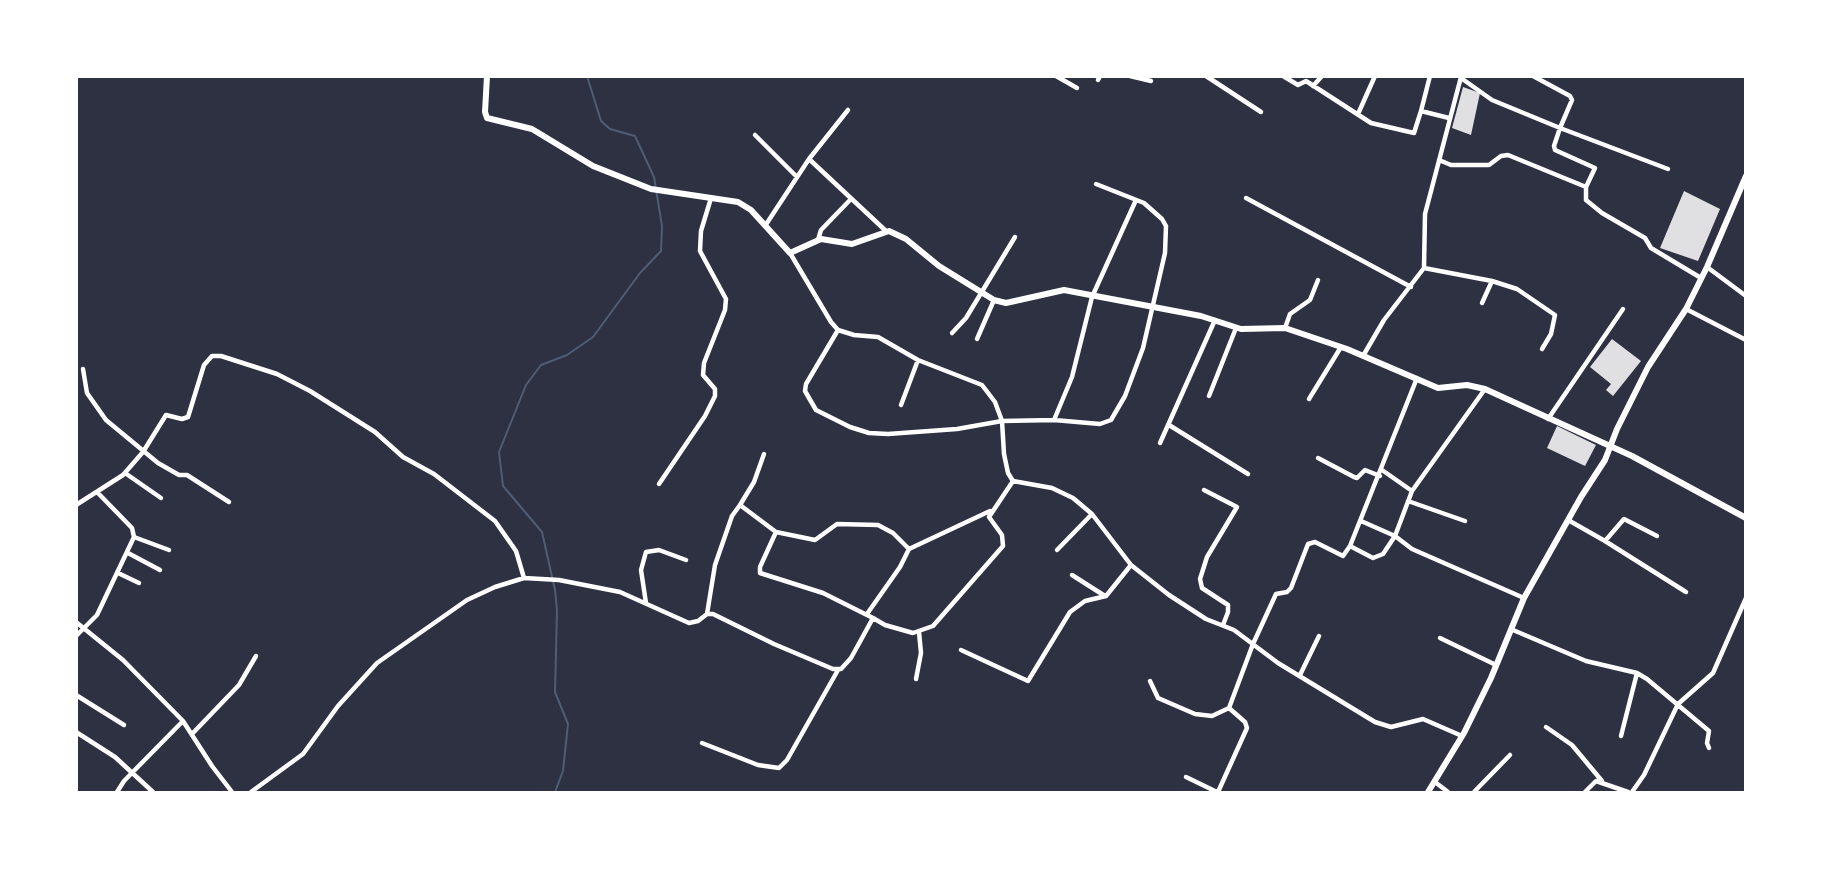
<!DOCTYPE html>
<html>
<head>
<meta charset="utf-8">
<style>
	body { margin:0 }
	#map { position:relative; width:1822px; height:869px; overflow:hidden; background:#2d3142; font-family:"PT Sans Narrow",sans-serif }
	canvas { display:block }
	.frame { position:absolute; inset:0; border:78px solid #fff; pointer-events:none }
</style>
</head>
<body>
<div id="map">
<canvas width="1822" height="869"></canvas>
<div class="frame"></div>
</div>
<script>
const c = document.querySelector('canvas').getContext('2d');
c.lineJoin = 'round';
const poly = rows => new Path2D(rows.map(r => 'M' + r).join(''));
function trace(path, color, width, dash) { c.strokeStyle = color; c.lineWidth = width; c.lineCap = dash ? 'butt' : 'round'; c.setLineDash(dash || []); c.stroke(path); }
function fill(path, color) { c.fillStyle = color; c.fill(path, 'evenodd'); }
const stream = poly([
	[555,792,563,771,568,724,555,692,557,610,555,590,542,532,503,486,499,452,526,385,541,365,567,355,593,337,640,273,661,251,662,226,654,177,635,136,610,129,601,121,587,76]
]);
const building = poly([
	[1463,87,1480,93,1471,135,1452,128],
	[1684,191,1720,209,1698,261,1660,248],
	[1612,339,1641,361,1613,396,1606,390,1611,384,1590,367],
	[1557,426,1596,445,1585,466,1547,448]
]);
const minor = poly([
	[1056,76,1077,88],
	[1130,76,1151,81],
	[1206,76,1261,112],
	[1283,76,1298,85,1306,81,1371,123,1414,133,1421,111,1449,118],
	[1533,76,1570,96,1572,100,1560,128,1668,169],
	[1461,78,1492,100,1560,128,1554,146,1555,150,1595,168,1586,187,1586,200,1602,213,1645,238,1651,248,1701,278],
	[1098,80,1100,76],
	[1313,86,1322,76],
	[1421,111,1430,76],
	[1358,114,1375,76],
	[755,135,797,177],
	[809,159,886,231],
	[1439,160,1451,165,1489,165,1501,156,1508,155,1586,187],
	[1246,198,1411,287],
	[765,226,809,159,848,110],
	[818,240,821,230,850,200],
	[790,253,831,322,838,330,854,335,878,337,918,360,982,385,995,402,1002,421,1004,454,1008,473,1013,481,1052,488,1073,498,1092,514,1131,565,1169,595,1206,619,1234,630,1278,663,1375,722,1391,727,1423,719,1462,736],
	[1707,267,1746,296],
	[1424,268,1492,281,1482,303],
	[1492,281,1517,289,1555,315,1551,334,1542,349],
	[1686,309,1746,340],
	[1285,328,1290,314,1310,300,1318,280],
	[838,330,806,384,805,391,816,410,850,427,869,433,888,434,957,429,1002,421,1054,420,1100,424,1111,420,1125,396,1143,348,1165,253,1166,226,1162,219,1144,203,1096,184],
	[952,333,966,318,1015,237],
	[977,339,994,300],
	[1363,356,1384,320,1424,268,1425,214,1461,77],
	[83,369,87,393,106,420,158,463,179,475,187,475,229,502],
	[1485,389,1412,491,1395,536,1412,549,1524,598],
	[1209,396,1236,328],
	[1309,399,1341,347],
	[901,405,918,360],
	[1548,419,1623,309],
	[1054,420,1072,377,1092,297,1136,200],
	[1169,425,1248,474],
	[1160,443,1215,320],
	[764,454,754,482,740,505,776,532,760,567,760,573,823,593,873,618],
	[1318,458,1354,477,1357,478,1365,470,1380,476],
	[1382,470,1412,491],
	[125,473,161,498],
	[659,484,705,416,715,396,715,389,703,375,704,363,725,310,726,299,700,251,701,231,711,198],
	[1204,490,1237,507,1207,557,1200,579,1202,588,1228,605,1228,612,1223,625],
	[1408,501,1465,521],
	[76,505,123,475,143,452,166,415,182,419,188,417,204,365,212,356,221,356,277,374,310,391,375,432,403,457,434,474,495,521,516,551,524,578],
	[1568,520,1605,541,1624,519,1657,536],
	[776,532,815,540,837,524,878,525,893,533,909,549,900,567,867,614],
	[134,537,169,550],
	[1605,541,1686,592],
	[1350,546,1373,558,1383,554,1395,536,1361,521],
	[909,549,990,511],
	[1057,550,1092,514],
	[128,553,160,570],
	[118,573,139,583],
	[1072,575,1105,596],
	[646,603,641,570,646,552,659,550,686,560],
	[707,614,715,565,732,516,740,505],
	[76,622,123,660,183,721,212,766,232,792],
	[1513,630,1586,661,1637,673,1647,679,1709,731,1707,743,1709,748],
	[76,636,97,615,134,537,132,528,97,492],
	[1440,638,1496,665],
	[961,650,1028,681,1070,612,1085,601,1106,596,1131,565],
	[1300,675,1319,636],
	[916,679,921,653,919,632],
	[1150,681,1158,698,1195,714,1212,716,1229,708,1253,644,1276,594,1287,592,1291,588,1308,544,1315,542,1343,556,1350,546,1417,378],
	[76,695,124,725],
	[1546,727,1572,745,1602,781],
	[76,732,115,757,153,792],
	[192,734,239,685,256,656],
	[1621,736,1637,673],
	[702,743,758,765,779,768,787,760,838,670],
	[1186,777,1217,792],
	[1435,782,1448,792],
	[117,792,124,781,183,721],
	[251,792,303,754,338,706,377,663,467,600,495,587,524,578,559,580,620,592,689,623,698,621,707,614,713,614,774,644,833,669,841,669,851,658,873,618,885,625,913,633,933,626,1003,546,1002,535,989,517,1013,481],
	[1218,792,1247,728,1245,722,1229,708],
	[1474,792,1510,755],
	[1585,792,1596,781,1628,792],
	[1632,792,1644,775,1678,704,1713,673,1746,598]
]);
const tertiary = poly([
	[487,76,485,112,487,118,532,129,593,166,651,189,738,202,751,210,790,253,821,239,852,244,889,231,906,239,939,266,994,300,1006,303,1064,290,1201,316,1241,329,1285,328,1347,349,1438,388,1467,385,1485,389,1632,456,1746,518],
	[1428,792,1464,733,1491,678,1524,598,1581,497,1605,460,1617,429,1648,367,1686,309,1707,267,1746,176]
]);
trace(stream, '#4f5d75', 2);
fill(building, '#e0e0e3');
trace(minor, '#fff', 4.5);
trace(tertiary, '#fff', 6);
</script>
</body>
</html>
